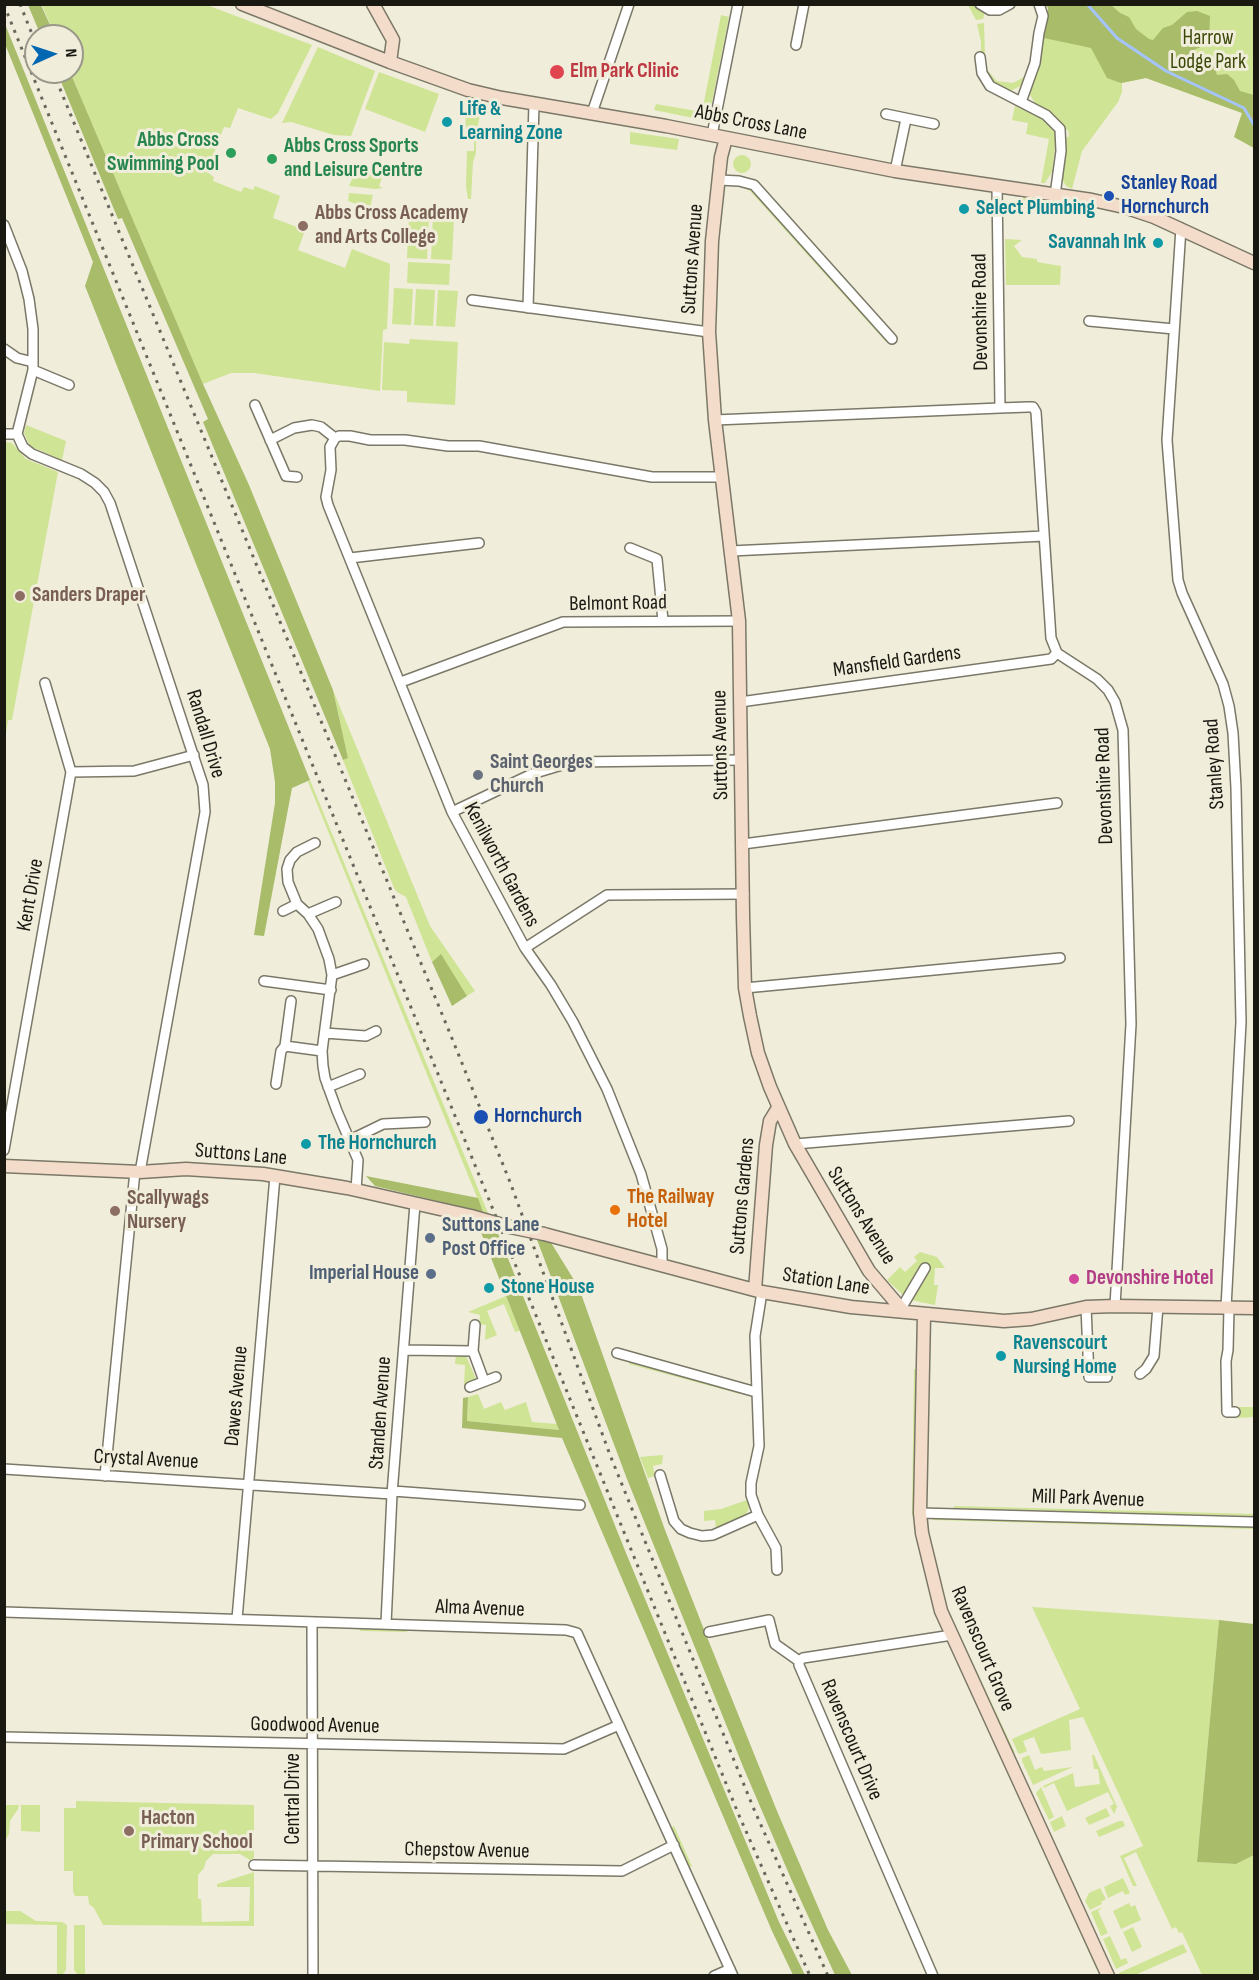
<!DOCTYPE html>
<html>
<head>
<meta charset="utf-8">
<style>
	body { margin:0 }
	#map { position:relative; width:1259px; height:1980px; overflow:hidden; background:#f0eddb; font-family:"Sofia Sans Condensed",sans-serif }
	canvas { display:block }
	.frame { position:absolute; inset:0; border:6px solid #191811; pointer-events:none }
	.north { position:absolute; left:24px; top:24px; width:60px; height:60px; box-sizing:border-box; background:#f0eddb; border:2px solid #9a988a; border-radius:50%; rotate:87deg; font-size:16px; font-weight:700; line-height:24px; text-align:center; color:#191811 }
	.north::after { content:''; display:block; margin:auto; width:21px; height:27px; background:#0167b3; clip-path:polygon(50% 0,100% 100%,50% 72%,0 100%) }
</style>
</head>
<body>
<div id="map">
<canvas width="1259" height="1980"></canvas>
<div class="frame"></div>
<div class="north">N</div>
</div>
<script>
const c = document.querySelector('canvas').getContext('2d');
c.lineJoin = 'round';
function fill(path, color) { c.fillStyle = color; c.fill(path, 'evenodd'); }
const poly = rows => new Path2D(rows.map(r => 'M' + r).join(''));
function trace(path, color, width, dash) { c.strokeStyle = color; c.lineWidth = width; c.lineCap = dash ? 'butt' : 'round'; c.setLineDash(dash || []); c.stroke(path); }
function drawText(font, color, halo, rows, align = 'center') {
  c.font = font + ' "Sofia Sans Condensed",sans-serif'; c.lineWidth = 6; c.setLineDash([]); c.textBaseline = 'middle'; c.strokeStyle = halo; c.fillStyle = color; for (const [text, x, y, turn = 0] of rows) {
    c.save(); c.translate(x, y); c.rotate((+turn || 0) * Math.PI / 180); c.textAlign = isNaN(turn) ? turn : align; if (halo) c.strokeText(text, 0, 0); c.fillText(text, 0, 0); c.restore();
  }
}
const green = poly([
	[42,5,207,5,312,45,278,113,271,119,238,108,230,128,224,127,207,172,214,177,213,181,241,192,244,187,253,190,255,186,280,196,273,218,305,230,298,250,345,268,352,249,390,264,387,329,383,330,380,391,254,373,231,373,203,384,70,72,72,72,72,36,55,36],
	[968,5,975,5,985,12,983,19,976,20],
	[1047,5,1254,5,1254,148,1234,137,1242,113,1146,78,1122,83,1122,92,1118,102,1082,151,1072,189,1066,186,1061,177,1066,138,1069,136,1068,130,1065,130,1056,117,1037,106,1030,95,1044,38,1048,9],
	[721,15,729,17,708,121,654,110,656,104,702,112],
	[984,23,985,56,981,56,981,42,977,24],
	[318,47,375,71,351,136,334,135,291,122,282,123],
	[1028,67,1023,85,1010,91,993,82,988,75,988,71,997,81,1013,83,1024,77],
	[379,72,439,94,425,132,365,109],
	[465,102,482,105,476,135,476,153,473,162,471,199,468,199,466,186,467,151,474,151,474,137,466,136],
	[1015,106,1047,121,1054,130,1056,138,1052,172,1045,183,1041,183,1049,139,1026,134,1028,123,1012,120],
	[630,132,679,139,677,150,630,144],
	'733 164a9 9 0 1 1 18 0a9 9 0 1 1-18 0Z',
	[358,166,383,175,379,186,383,188,376,189,349,186],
	[758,181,880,317,756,182],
	[740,186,749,187,757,193,889,342,886,342,750,191],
	[349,193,373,195,370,208,369,209,348,201],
	[1026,197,1078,204,1074,214,1070,215,1018,207,1021,199],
	[409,216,429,217,427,259,407,258],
	[433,217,454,218,452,260,431,259],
	[1005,239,1022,240,1014,246,1022,257,1037,259,1037,262,1061,266,1060,285,1006,285],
	[408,262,450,264,449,285,407,283],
	[394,288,413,289,411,325,392,324],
	[416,289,435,290,433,326,414,325],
	[438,290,458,291,455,327,436,326],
	[410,339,458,342,455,405,407,402,407,391,382,390,384,342,409,344],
	[26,425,66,441,62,460,30,446,24,433],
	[5,442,12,443,26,459,58,472,12,720,8,720,5,740],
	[333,690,430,926,475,991,467,996,441,955,432,962,406,897,397,892,394,888,343,760,348,758],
	[310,780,488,1213,483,1212,308,782],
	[920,1252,937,1257,945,1268,935,1268,934,1285,938,1285,935,1305,915,1301,904,1296,887,1280,900,1267,905,1272,917,1261,914,1257],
	[506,1296,520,1331,515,1332,504,1304,487,1311,497,1335,485,1340,486,1325,479,1324,480,1315,468,1312],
	[456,1355,466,1356,476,1379,464,1386,465,1365,455,1364],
	[629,1362,741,1392,740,1394,629,1364],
	[914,1369,916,1369,914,1516,938,1619,912,1513],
	[478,1394,484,1409,501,1402,505,1410,526,1402,532,1422,557,1424,559,1430,467,1421,468,1397],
	[1235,1407,1254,1407,1254,1417,1235,1418],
	[663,1455,662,1464,653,1466,655,1476,648,1478,640,1457],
	[747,1500,749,1505,748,1511,742,1518,716,1529,715,1520,704,1521,704,1511,721,1509],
	[954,1506,1254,1514,1254,1516,954,1508],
	[933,1518,1254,1527,1254,1529,933,1520],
	[1032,1607,1219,1620,1197,1862,1236,1864,1254,1855,1254,1975,1202,1975,1182,1932,1179,1933,1176,1927,1172,1929,1136,1852,1124,1858,1137,1886,1133,1886,1120,1856,1143,1846,1083,1717,1069,1720,1071,1750,1041,1754,1034,1737,1023,1741,1027,1751,1020,1754,1018,1753,1012,1739,1080,1709],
	[951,1616,1015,1753,1010,1750,949,1617],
	[355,1626,412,1629,406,1632,361,1631],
	[952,1650,953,1650,1098,1967,1096,1968],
	[1029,1755,1035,1770,1042,1767,1044,1771,1073,1767,1033,1785,1022,1761,1022,1758],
	[1092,1755,1094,1755,1117,1807,1114,1814,1110,1806,1114,1804,1108,1792,1067,1811,1054,1783,1044,1788,1043,1786,1073,1773,1075,1787,1100,1784,1098,1769,1094,1769],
	[1041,1787,1054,1817,1049,1820,1036,1793],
	[76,1801,254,1805,254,1858,250,1860,240,1854,213,1854,206,1861,204,1868,198,1875,198,1899,201,1899,202,1922,249,1921,250,1887,217,1887,217,1884,254,1872,254,1926,103,1925,94,1908,89,1904,88,1896,75,1896,73,1891,73,1871,64,1871,64,1808,76,1808],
	[5,1805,19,1805,18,1809,10,1821,9,1834,5,1841],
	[21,1805,40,1805,40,1832,21,1831],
	[1106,1808,1110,1816,1089,1825,1085,1818],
	[1062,1816,1066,1826,1054,1832,1050,1822],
	[1119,1821,1123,1821,1125,1826,1099,1837,1096,1831],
	[674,1826,692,1866,688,1868,671,1828],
	[1123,1878,1130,1893,1125,1895,1123,1891,1108,1898,1104,1887],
	[1100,1888,1106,1899,1101,1902,1102,1904,1090,1910,1085,1901,1089,1893],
	[1129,1903,1131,1907,1135,1905,1141,1920,1121,1929,1113,1911],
	[1103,1907,1098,1911,1108,1933,1101,1936,1091,1912],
	[5,1911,20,1911,36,1921,62,1922,67,1925,66,1970,62,1975,57,1975,57,1925,5,1924],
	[74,1925,85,1925,85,1975,78,1975,74,1970],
	[1133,1927,1142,1947,1132,1952,1123,1932],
	[1110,1936,1121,1960,1126,1958,1128,1963,1116,1969,1103,1939],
	[1183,1944,1187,1952,1135,1975,1119,1975,1119,1973]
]);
const forest = poly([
	[28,5,41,5,55,36,41,36],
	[1047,5,1111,5,1120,13,1129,17,1136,29,1149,39,1153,40,1163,28,1172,25,1187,12,1197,11,1210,16,1209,43,1190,52,1191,57,1202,57,1213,61,1217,75,1227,74,1234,80,1240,91,1254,95,1254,148,1234,137,1242,113,1146,78,1121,83,1107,78,1091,48,1044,38,1048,9],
	[5,24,310,780,292,788,264,936,254,935,275,803,275,782,270,749,85,286,93,262,5,44],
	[57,72,70,72,203,384,249,485,333,690,348,758,343,760,203,422,208,419,122,218,118,219],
	[441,954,467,996,452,1006,432,962],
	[366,1176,478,1198,483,1212,375,1186],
	[479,1222,495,1226,626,1553,779,1922,805,1975,793,1975,772,1931,562,1438,462,1428,463,1398,468,1397,467,1421,559,1430,478,1225],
	[536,1237,550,1241,579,1288,665,1530,703,1627,777,1811,828,1930,852,1975,835,1975,792,1881,744,1769,627,1479],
	[1219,1620,1254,1624,1254,1855,1236,1864,1197,1862]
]);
const stream = poly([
	[1087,4,1117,38,1166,71,1244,108,1254,125]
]);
const street = poly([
	[980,4,990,10,999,10,1010,4],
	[796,45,804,4],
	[980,57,982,73,990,86,1046,115,1060,129,1061,151,1055,195],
	[1021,102,1035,63,1039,33,1043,16,1039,4],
	[592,113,629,4],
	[886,114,934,124],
	[712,135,738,4],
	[895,171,906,119],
	[719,180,739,181,754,185,892,339],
	[997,186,1000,408,1028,407,1033,407,1036,412,1051,638,1057,653,1097,679,1108,690,1115,702,1123,730,1131,1024,1115,1306],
	[4,225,22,271,29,299,33,329,33,370,17,434],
	[1181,228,1167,440,1178,580,1182,593,1223,684,1229,706,1233,733,1236,788,1241,1022,1226,1308],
	[472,300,709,332],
	[528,308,534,104],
	[1089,321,1174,329],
	[4,349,17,358,33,362],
	[33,370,69,385],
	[255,405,286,476,297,477],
	[715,420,1000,408],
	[4,434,17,434],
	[17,434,23,447,32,454,81,474,95,483,104,492,110,503,203,785,205,812,140,1172],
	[335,438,330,447,331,470,326,497,328,505,452,812,525,948,551,985,573,1022,607,1089,641,1174,662,1249,662,1265],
	[270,440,294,428,312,425,321,427,335,438,339,436,350,436,370,440,405,440,448,446,479,446,652,477,723,477],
	[630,548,657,559,663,621],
	[731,551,1044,536],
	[350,558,479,543],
	[401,682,563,622,739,621],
	[740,702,1051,659,1057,653],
	[71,772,134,771,194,755],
	[452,812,532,774,572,762,741,760],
	[315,843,297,852,290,860,287,869,288,882,297,904,308,914,318,929,329,959,332,975,322,1051,323,1066,325,1078,337,1111,358,1160,356,1190],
	[743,844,1057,803],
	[283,911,297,904],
	[308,914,336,902],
	[525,948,607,895,744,894],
	[332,975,364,964],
	[264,981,331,990],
	[745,988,1060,958],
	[325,1033,366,1036,376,1031],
	[285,1046,322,1051],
	[276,1084,281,1051,285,1046,291,1001],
	[328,1087,360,1074],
	[350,1140,383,1124,425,1122],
	[795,1144,1069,1121],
	[4,1150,71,772,45,683],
	[762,1292,755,1336,759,1446,751,1483,751,1495,758,1515,776,1548,777,1570],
	[902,1307,925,1268],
	[1086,1307,1089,1377,1107,1377],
	[1229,1308,1228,1350,1226,1361,1227,1412,1235,1412],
	[404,1350,473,1351,484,1381],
	[473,1351,475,1325],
	[617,1353,756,1392],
	[1140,1374,1146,1369,1154,1356,1158,1306],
	[470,1387,496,1377],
	[4,1469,392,1494],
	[660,1475,674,1521,681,1529,690,1533,702,1536,713,1535,758,1515],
	[105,1476,135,1171],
	[393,1491,580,1505],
	[920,1513,1254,1522],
	[4,1612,566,1630,577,1633,733,1976],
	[237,1619,275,1176],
	[312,1622,313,1976],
	[386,1624,392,1494,415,1204],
	[709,1632,769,1620,775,1644,799,1661],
	[4,1737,564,1749,619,1725],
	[254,1865,622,1871,674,1845],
	[714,1976,730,1969],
	[933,1976,799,1665,799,1661,803,1658,952,1635]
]);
const secondary = poly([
	[242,4,390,62,468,90,502,98,666,126,895,171,1092,200,1124,207,1154,217,1254,263],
	[373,4,393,40,390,62],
	[726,138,721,157,712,241,709,332,715,420,739,621,743,916,745,988,750,1016,758,1053,770,1087,795,1144,869,1271,904,1312],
	[4,1166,140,1172,186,1169,263,1174,347,1188,471,1216],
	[544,1234,762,1292,851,1307,1004,1321,1031,1319,1086,1307,1115,1306,1254,1308],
	[755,1290,766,1145,770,1121,778,1108],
	[924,1315,920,1513,922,1533,941,1611,1108,1976]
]);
const rail = poly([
	[20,4,36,44],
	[4,5,738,1813,810,1976],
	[53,72,449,1031,510,1182,610,1455,753,1807,828,1976]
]);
const secondaryBridge = poly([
	[471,1216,510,1227,544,1234]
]);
const markers = [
	[557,72,8,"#e0444e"],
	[447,122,6,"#0f9aa8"],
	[231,153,6,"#2e9e5b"],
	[272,159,6,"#2e9e5b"],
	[1109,196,6,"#1a4fb4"],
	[964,209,6,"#0f9aa8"],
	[303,226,6,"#8d6e63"],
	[1158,243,6,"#0f9aa8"],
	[20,596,6,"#8d6e63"],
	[478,775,6,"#6b7280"],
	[481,1117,8,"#1a4fb4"],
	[306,1144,6,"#0f9aa8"],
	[615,1210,6,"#e8710a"],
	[115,1211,6,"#8d6e63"],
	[430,1238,6,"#5c6f8a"],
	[431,1274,6,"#5c6f8a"],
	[1074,1279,6,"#d1479c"],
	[489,1288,6,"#0f9aa8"],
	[1001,1356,6,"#0f9aa8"],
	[129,1831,6,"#8d6e63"]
];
const parkNames = [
	["Harrow",1208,39],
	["Lodge Park",1208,63]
];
const healthNames = [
	["Elm Park Clinic",570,72]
];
const cultureNames = [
	["Life &",459,110],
	["Learning Zone",459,134],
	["Select Plumbing",976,209],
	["Savannah Ink",1146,243,"right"],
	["The Hornchurch",318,1144],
	["Stone House",501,1288],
	["Ravenscourt",1013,1344],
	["Nursing Home",1013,1368]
];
const streetNames = [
	["Abbs Cross Lane",751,123,11],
	["Suttons Avenue",693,259,-86],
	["Devonshire Road",981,312,-91],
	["Belmont Road",618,604,-1],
	["Mansfield Gardens",897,662,-8],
	["Randall Drive",205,734,73],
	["Suttons Avenue",721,745,-91],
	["Stanley Road",1215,764,-94],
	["Devonshire Road",1105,786,-92],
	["Kenilworth Gardens",501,865,62],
	["Kent Drive",31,895,-80],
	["Suttons Lane",241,1155,5],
	["Suttons Gardens",743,1196,-85],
	["Suttons Avenue",861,1216,58],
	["Station Lane",826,1282,9],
	["Dawes Avenue",237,1396,-85],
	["Standen Avenue",381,1413,-86],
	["Crystal Avenue",146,1460,3],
	["Mill Park Avenue",1088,1499,2],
	["Alma Avenue",480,1609,2],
	["Ravenscourt Grove",982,1649,67],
	["Goodwood Avenue",315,1726,1],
	["Ravenscourt Drive",851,1740,67],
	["Central Drive",294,1799,-90],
	["Chepstow Avenue",467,1851,1]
];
const leisureNames = [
	["Abbs Cross",219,141],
	["Swimming Pool",219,165],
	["Abbs Cross Sports",284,147,"left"],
	["and Leisure Centre",284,171,"left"]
];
const transitNames = [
	["Stanley Road",1121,184],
	["Hornchurch",1121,208],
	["Hornchurch",494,1117]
];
const educationNames = [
	["Abbs Cross Academy",315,214],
	["and Arts College",315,238],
	["Sanders Draper",32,596],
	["Scallywags",127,1199],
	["Nursery",127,1223],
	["Hacton",141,1819],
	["Primary School",141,1843]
];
const worshipNames = [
	["Saint Georges",490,763],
	["Church",490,787]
];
const foodNames = [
	["The Railway",627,1198],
	["Hotel",627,1222]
];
const serviceNames = [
	["Suttons Lane",442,1226],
	["Post Office",442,1250],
	["Imperial House",419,1274,"right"]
];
const hotelNames = [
	["Devonshire Hotel",1086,1279]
];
fill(green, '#cfe495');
fill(forest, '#a8bc6a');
trace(stream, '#a5c4fd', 3);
trace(street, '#7b7868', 12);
trace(secondary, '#7b7868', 15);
trace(street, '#fff', 9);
trace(secondary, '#f4dcca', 12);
trace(rail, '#6a685d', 3, [3, 6]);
trace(secondaryBridge, '#7b7868', 15, []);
trace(secondaryBridge, '#f4dcca', 12);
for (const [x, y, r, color] of markers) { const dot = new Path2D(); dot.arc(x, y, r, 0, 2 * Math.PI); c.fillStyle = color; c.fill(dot); trace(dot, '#f0eddb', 2); }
drawText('21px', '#3c4809', '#f0eddb', parkNames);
drawText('bold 21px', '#be3a42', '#f0eddb', healthNames, 'left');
drawText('bold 21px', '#0d838f', '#f0eddb', cultureNames, 'left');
drawText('21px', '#191811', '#f0eddb', streetNames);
drawText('bold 21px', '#27864d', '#f0eddb', leisureNames, 'right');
drawText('bold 21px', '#164399', '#f0eddb', transitNames, 'left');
drawText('bold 21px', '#785e54', '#f0eddb', educationNames, 'left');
drawText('bold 21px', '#5b616d', '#f0eddb', worshipNames, 'left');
drawText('bold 21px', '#c56008', '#f0eddb', foodNames, 'left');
drawText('bold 21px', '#4e5e75', '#f0eddb', serviceNames, 'left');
drawText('bold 21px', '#b23c85', '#f0eddb', hotelNames, 'left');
</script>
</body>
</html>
